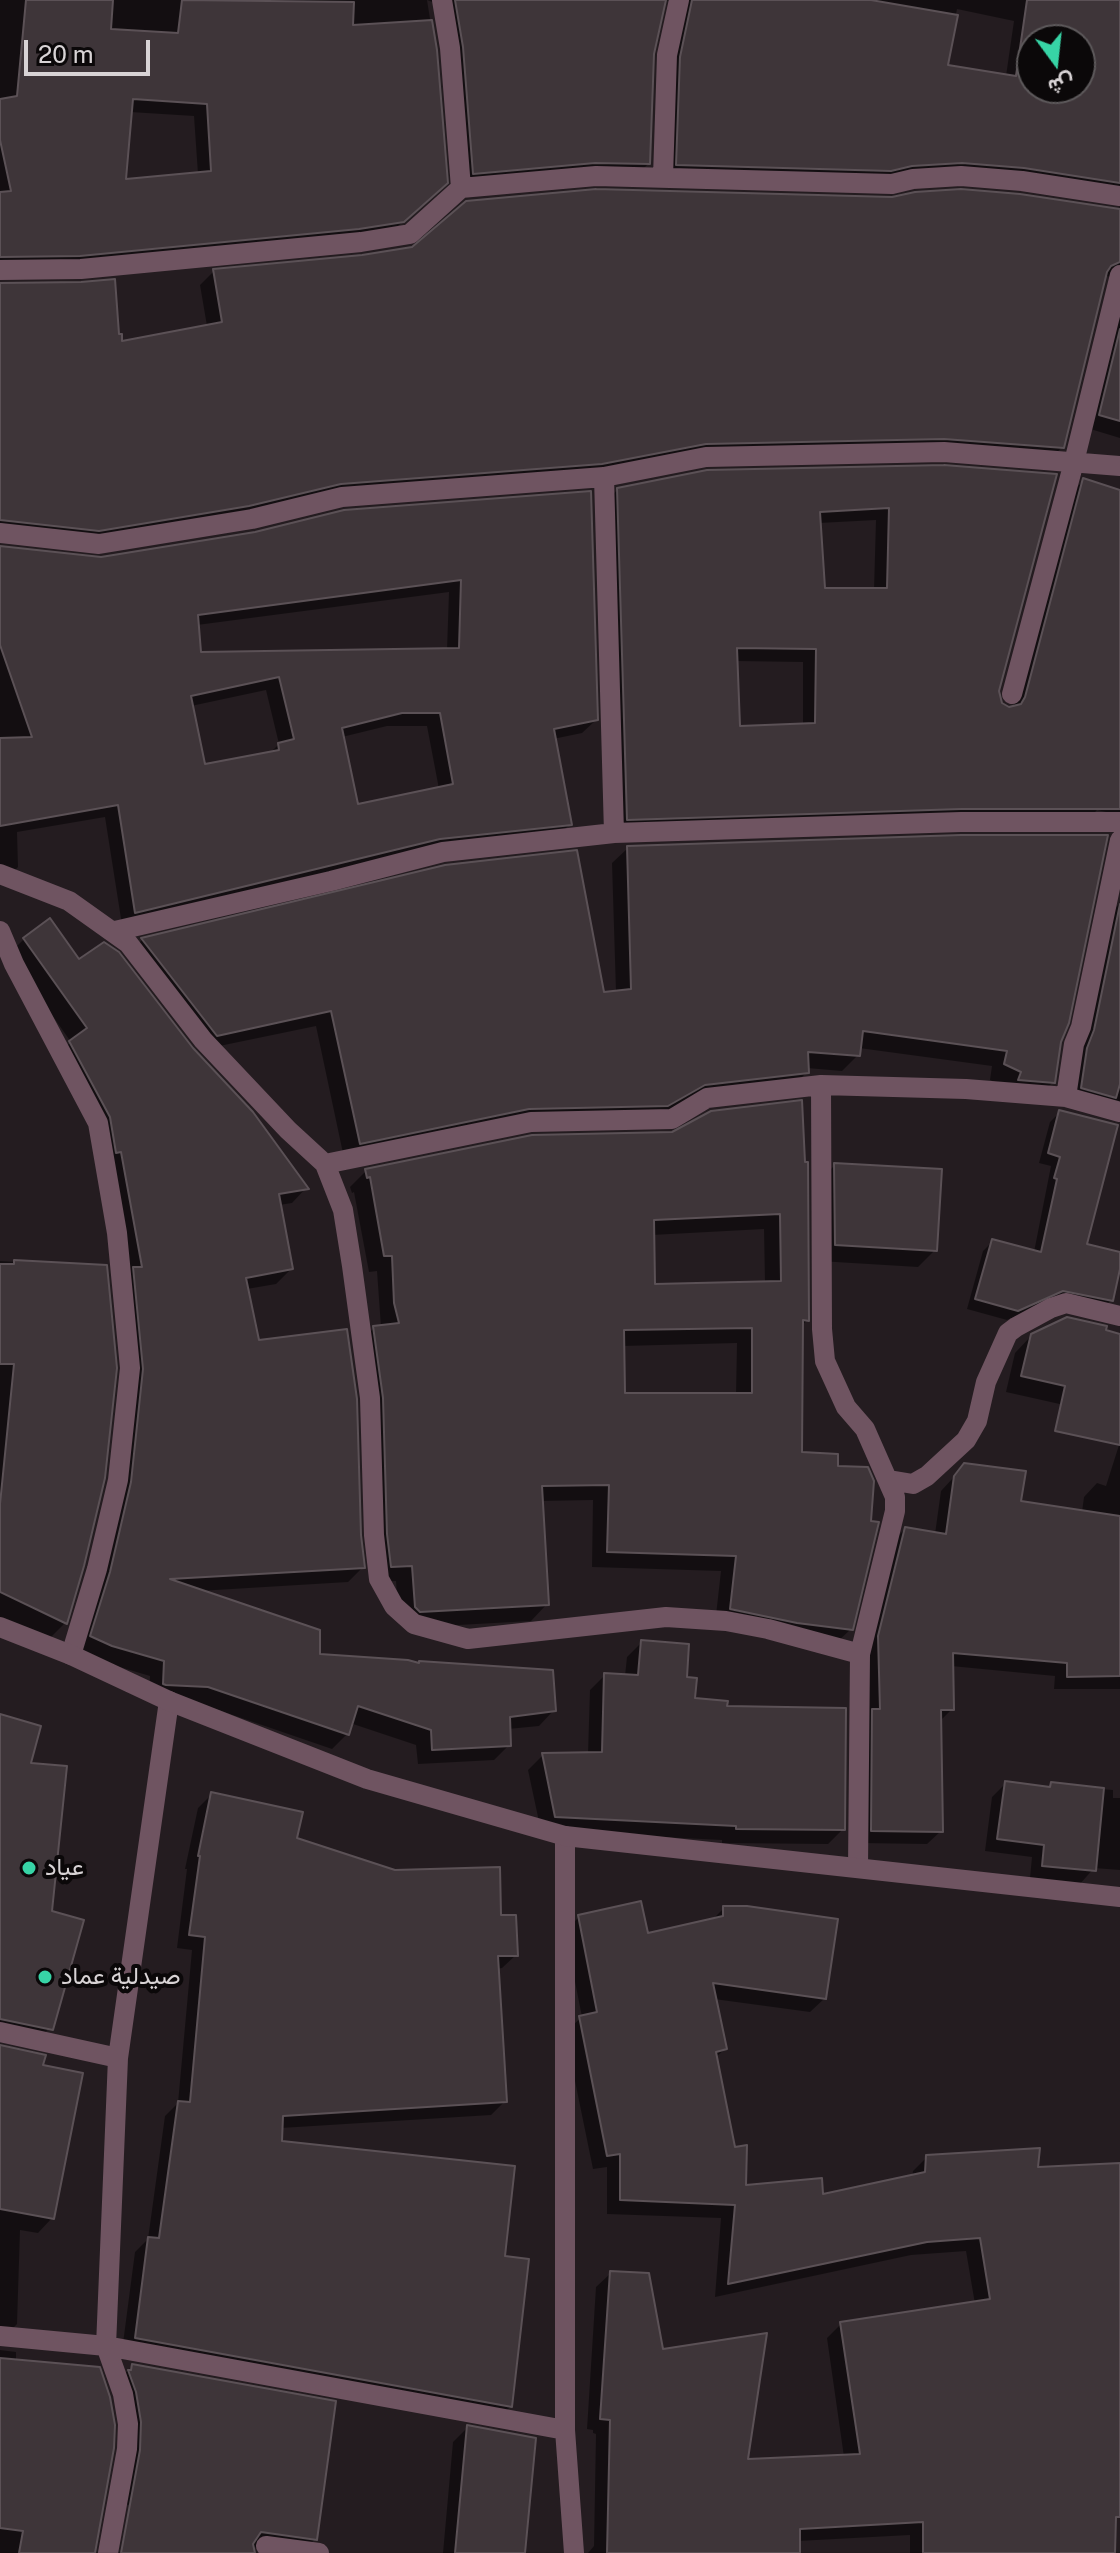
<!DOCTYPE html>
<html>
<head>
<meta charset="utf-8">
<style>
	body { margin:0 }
	#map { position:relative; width:1120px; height:2553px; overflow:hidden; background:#241c20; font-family:"Public Sans",Vazirmatn,sans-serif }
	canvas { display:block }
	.north { position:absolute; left:1016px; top:24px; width:80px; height:80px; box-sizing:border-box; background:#0b0809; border:2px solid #5d595b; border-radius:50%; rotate:165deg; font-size:22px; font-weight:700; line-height:32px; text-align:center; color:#d8d3d5 }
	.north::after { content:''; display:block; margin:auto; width:28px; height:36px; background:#37d4a6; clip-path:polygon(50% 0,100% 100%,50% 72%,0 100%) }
	.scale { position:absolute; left:24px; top:40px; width:126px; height:36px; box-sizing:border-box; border:4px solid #d8d3d5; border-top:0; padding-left:10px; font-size:24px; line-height:28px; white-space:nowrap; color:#d8d3d5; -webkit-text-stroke:6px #0b0809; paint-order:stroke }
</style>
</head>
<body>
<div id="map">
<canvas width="1120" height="2553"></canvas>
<div class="north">ش</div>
<div class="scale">20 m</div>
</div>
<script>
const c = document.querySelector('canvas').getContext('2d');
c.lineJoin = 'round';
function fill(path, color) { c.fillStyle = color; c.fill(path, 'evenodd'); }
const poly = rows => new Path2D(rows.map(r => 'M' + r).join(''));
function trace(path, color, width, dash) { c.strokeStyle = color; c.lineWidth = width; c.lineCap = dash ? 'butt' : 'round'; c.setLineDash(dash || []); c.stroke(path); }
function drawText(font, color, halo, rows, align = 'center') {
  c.font = font + ' "Public Sans",Vazirmatn,sans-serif'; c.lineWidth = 8; c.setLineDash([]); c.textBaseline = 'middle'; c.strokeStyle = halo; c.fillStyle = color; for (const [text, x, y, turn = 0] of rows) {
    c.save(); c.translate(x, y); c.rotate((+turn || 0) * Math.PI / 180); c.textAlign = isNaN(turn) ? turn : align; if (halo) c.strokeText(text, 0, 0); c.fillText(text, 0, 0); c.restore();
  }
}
const shadow = poly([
	[0,0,427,0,435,50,432,196,389,234,0,269],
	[130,112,194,116,198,174,124,181],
	[427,0,664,0,652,52,648,164,635,177,460,186,438,4],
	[667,0,1120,0,1120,292,1117,279,1104,275,1062,447,1049,461,691,457,587,477,326,497,84,543,0,534,0,285,117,336,120,344,207,326,200,285,214,271,1119,211,1120,206,1108,196,1010,181,664,178,675,4],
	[957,9,1014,21,1006,76,946,67],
	[1032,40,1080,40,1080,88,1032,88],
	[1120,293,1120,438,1087,428],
	[944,467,997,691,1002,705,1013,708,1070,494,1084,480,1120,492,1120,815,1097,810,1085,822,614,832,605,503,618,489],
	[876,520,874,590,823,590,819,523],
	[735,661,803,662,803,726,738,728],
	[589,493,596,720,582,733,553,739,570,824,557,837,122,925,105,817,17,832,18,867,5,880,0,878,0,548,101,559],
	[449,592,447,650,199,654,197,625],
	[266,690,279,744,269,754,203,766,191,706],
	[387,726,427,726,439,789,356,806,342,737],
	[628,848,1059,1042,1053,1082,1037,1098,990,1080,992,1066,859,1048,858,1055,842,1071,807,1068,807,1072,791,1088,651,1121,511,1124,344,1158,316,1026,200,1050,126,956,142,940,446,867,602,994,616,992,612,863],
	[1120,903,1120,1113,1068,1101,1108,915],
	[24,939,79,962,191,1049,306,1188,292,1203,279,1205,291,1269,276,1284,247,1289,257,1342,359,1536,363,1567,348,1582,199,1591,318,1656,554,1710,539,1726,508,1729,509,1745,494,1760,418,1764,416,1745,350,1723,347,1734,332,1749,192,1701,149,1699,150,1676,96,1660,77,1651,129,1385,95,1132,55,1057,71,1042,9,954],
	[800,1102,807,1320,801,1327,799,1453,851,1629,834,1645,715,1624,721,1571,592,1567,593,1500,541,1501,547,1604,531,1621,404,1628,399,1624,396,1581,375,1582,358,1344,374,1328,381,1327,377,1271,369,1272,354,1192,352,1193,350,1187,366,1171,673,1134],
	[764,1229,765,1283,653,1286,652,1235],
	[737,1343,736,1395,624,1395,622,1346],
	[1060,1112,1084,1246,1120,1254,1111,1300,1101,1310,1051,1300,1007,1320,967,1309,983,1251,993,1241,1034,1252,1051,1166,1039,1163,1050,1122],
	[835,1165,935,1250,918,1267,819,1261,818,1182],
	[0,1261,105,1267,82,1565,65,1623,47,1641,0,1619],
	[1067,1319,1073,1407,1006,1392,1015,1353,1032,1335],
	[1120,1442,1120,1689,1054,1689,1055,1676,951,1666,952,1709,940,1721,941,1831,927,1844,859,1843,865,1650,892,1542,905,1529,935,1534,941,1491,965,1465,1019,1502,1082,1512,1084,1497,1097,1483,1106,1486],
	[642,1642,685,1679,693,1700,725,1708,843,1829,828,1844,722,1843,722,1840,541,1831,528,1770,543,1755,588,1754,590,1690,605,1675,625,1676,627,1657],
	[0,1718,28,1764,50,1913,52,2025,38,2040,0,2030],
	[1006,1783,1048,1788,1052,1785,1113,1790,1113,1798,1120,1798,1120,1870,1094,1868,1080,1884,1030,1878,1032,1857,985,1851,992,1797],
	[212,1794,295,1839,499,1917,516,1955,502,1968,497,1969,505,2101,491,2115,281,2128,280,2142,511,2406,497,2420,122,2351,135,2252,148,2239,165,2116,178,2103,192,1950,177,1948,187,1869,185,1869,198,1808],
	[724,1908,825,1998,810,2012,714,1999,725,2049,715,2058,744,2187,821,2197,912,2177,913,2171,927,2157,1036,2170,1120,2165,1120,2484,1117,2487,1113,2553,910,2553,910,2535,798,2541,797,2553,588,2553,594,2546,596,2434,593,2433,593,2430,587,2429,596,2287,611,2273,661,2351,745,2461,844,2457,827,2338,841,2324,975,2304,966,2251,911,2255,715,2297,721,2218,607,2214,607,2167,593,2169,565,2032,582,2017,565,1931,579,1917,647,1935,712,1920],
	[0,2071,52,2218,38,2233,20,2230,17,2324,2,2339,0,2339],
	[0,2350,16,2352,16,2361,94,2553,0,2553],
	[132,2366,315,2539,301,2553,252,2547,254,2553,133,2553,141,2507,119,2503,118,2381],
	[468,2427,523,2553,443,2553,453,2442]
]);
const building = poly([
	[26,0,113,0,111,29,178,33,182,0,354,2,353,25,432,20,437,50,448,183,404,222,359,229,80,256,0,257,0,192,11,191,0,140,0,99,17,96,26,0],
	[133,99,207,104,211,171,126,179,133,99],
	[455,0,666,0,654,54,650,164,595,163,473,174,463,47,455,0],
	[692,0,871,0,958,15,948,65,1016,76,1027,0,1120,0,1120,183,1024,168,962,163,912,166,891,171,676,165,680,57,692,0],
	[1032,40,1080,40,1080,88,1032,88,1032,40],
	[596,189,892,197,915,192,961,189,1020,194,1120,209,1120,262,1111,266,1107,272,1064,448,944,439,706,444,602,464,341,484,249,506,99,531,0,520,0,283,81,282,115,279,119,334,122,334,122,341,222,322,213,269,362,255,412,247,466,201,596,189],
	[1120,329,1120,421,1099,415,1120,329],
	[944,465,1057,474,999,691,1002,703,1009,707,1021,704,1025,697,1083,478,1120,490,1120,809,961,809,627,820,617,488,707,470,944,465],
	[889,508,887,588,825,588,820,512,889,508],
	[737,648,816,649,815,723,740,726,737,648],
	[591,491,598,720,554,729,572,825,440,839,135,913,118,805,0,826,0,738,32,737,0,645,0,546,101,557,255,532,344,510,591,491],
	[461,580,459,648,201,652,198,615,461,580],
	[279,677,294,739,278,743,279,750,205,764,191,696,279,677],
	[402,713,440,713,453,784,358,804,342,728,402,713],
	[961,835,1108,835,1069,1023,1061,1042,1055,1083,1018,1080,1021,1072,1004,1064,1007,1051,863,1031,860,1056,808,1052,809,1073,705,1085,668,1106,529,1109,360,1144,331,1011,217,1036,141,938,445,865,577,850,604,992,631,989,627,846,961,835],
	[1120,904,1120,1084,1116,1098,1081,1088,1087,1048,1094,1030,1120,904],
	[50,918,79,959,104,942,119,952,193,1048,253,1112,309,1189,279,1194,293,1269,246,1278,259,1340,347,1329,357,1399,361,1535,365,1568,170,1579,320,1630,320,1654,408,1660,419,1663,419,1661,553,1670,556,1711,510,1717,511,1746,432,1750,431,1730,358,1706,349,1735,208,1687,166,1685,163,1684,164,1661,112,1646,90,1636,110,1572,131,1482,143,1369,133,1267,142,1267,121,1152,116,1153,110,1117,69,1041,87,1028,23,938,50,918],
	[802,1100,805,1162,808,1162,809,1321,803,1320,802,1452,838,1454,838,1466,868,1467,874,1481,871,1521,879,1522,853,1630,797,1623,730,1609,736,1556,607,1552,609,1485,542,1486,549,1605,420,1612,415,1607,412,1566,391,1567,387,1534,383,1398,373,1326,399,1323,394,1303,392,1256,384,1256,370,1177,367,1178,365,1169,532,1135,672,1132,711,1111,802,1100],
	[780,1214,781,1281,655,1284,654,1220,780,1214],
	[752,1328,752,1393,625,1393,624,1330,752,1328],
	[1059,1110,1118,1125,1087,1244,1120,1252,1120,1269,1113,1301,1063,1291,1018,1311,975,1299,992,1239,1041,1252,1057,1179,1054,1178,1060,1157,1048,1153,1059,1110],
	[834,1163,942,1169,937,1251,835,1245,834,1163],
	[14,1260,107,1265,117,1368,105,1478,84,1566,67,1624,0,1592,0,1504,14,1364,0,1364,0,1264,14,1264,14,1260],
	[1067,1317,1107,1326,1106,1330,1120,1334,1120,1445,1055,1431,1065,1386,1021,1376,1031,1334,1067,1317],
	[964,1463,1026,1471,1021,1501,1120,1516,1120,1676,1067,1677,1067,1663,953,1653,954,1710,941,1710,943,1832,871,1831,872,1709,880,1709,878,1636,905,1527,946,1534,954,1476,964,1463],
	[641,1640,689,1644,687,1677,697,1678,695,1698,728,1701,727,1706,846,1708,845,1830,736,1829,736,1826,555,1817,542,1753,602,1752,604,1673,638,1675,641,1640],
	[0,1714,41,1726,31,1763,67,1766,52,1911,84,1920,53,2030,0,2019,0,1714],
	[1005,1781,1050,1787,1051,1782,1104,1788,1096,1871,1042,1866,1044,1845,997,1839,1005,1781],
	[211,1792,303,1812,297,1838,395,1870,500,1867,501,1915,516,1915,518,1956,498,1956,507,2102,283,2116,282,2141,515,2166,505,2256,529,2259,512,2407,135,2338,148,2237,159,2238,178,2101,190,2102,205,1937,189,1935,200,1856,198,1856,211,1792],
	[641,1901,648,1933,723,1916,723,1906,747,1906,838,1919,826,1999,713,1983,727,2049,716,2052,735,2147,747,2145,746,2185,822,2178,823,2194,925,2172,926,2155,1040,2148,1038,2167,1120,2163,1120,2517,1116,2517,1115,2553,923,2553,923,2522,800,2529,800,2553,607,2553,610,2420,600,2419,610,2271,649,2273,663,2349,767,2333,748,2459,860,2454,840,2322,990,2299,980,2238,927,2242,728,2284,735,2205,620,2200,620,2154,607,2156,579,2016,597,2012,578,1915,641,1901],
	[0,2045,46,2055,43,2065,83,2073,54,2219,0,2209,0,2045],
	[0,2358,100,2367,110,2397,115,2425,114,2448,95,2553,19,2553,23,2531,0,2528,0,2358],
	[132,2364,336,2401,317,2540,261,2532,253,2544,255,2553,121,2553,140,2450,141,2422,136,2392,128,2370,131,2370,132,2364],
	[467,2425,536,2438,525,2553,455,2553,467,2425]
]);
const minor = poly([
	[442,0,450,48,461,188],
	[663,177,667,55,679,0],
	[0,270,81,269,361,242,410,234,461,188,596,176,892,184,913,179,961,176,1022,181,1120,196],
	[604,477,614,833],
	[0,533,99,544,252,519,342,497,604,477,706,457,944,452,1120,466],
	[1012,694,1074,462,1120,275],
	[0,874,69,901,128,943,203,1040,288,1130,325,1164,343,1210,352,1266,370,1398,374,1535,379,1579,394,1606,414,1624,468,1639,666,1617,726,1621,768,1629,860,1654],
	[0,931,14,964,98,1123,117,1233,130,1368,118,1480,97,1569,71,1655],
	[115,931,331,881,443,852,614,833,961,822,1120,822],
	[821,1085,822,1329,825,1361,846,1407,865,1429,895,1497,895,1511,860,1654,858,1868],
	[1066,1097,1120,1112],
	[325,1164,531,1122,672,1119,707,1098,821,1085,966,1089,1066,1097,1074,1044,1081,1027,1120,840],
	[889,1480,913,1484,927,1476,966,1440,977,1421,986,1382,1008,1333,1016,1327,1051,1308,1066,1303,1120,1316],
	[565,1836,565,2430,574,2553],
	[0,2032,118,2058],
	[0,2336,106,2346,565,2430],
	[266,2546,319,2553],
	[108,2553,127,2449,128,2424,123,2394,106,2346,118,2058,169,1701]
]);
const tertiary = poly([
	[0,1627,71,1655,169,1701,367,1779,565,1836,1120,1897]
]);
const markers = [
	[29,1868,8,"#37d4a6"],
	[45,1977,8,"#37d4a6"]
];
const poiNames = [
	["عياد",45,1868],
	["صيدلية عماد",61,1977]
];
fill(shadow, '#0007');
fill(building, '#3e3539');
trace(building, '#5b5156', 2);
trace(minor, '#6f5461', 20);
trace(tertiary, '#6f5461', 20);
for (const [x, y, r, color] of markers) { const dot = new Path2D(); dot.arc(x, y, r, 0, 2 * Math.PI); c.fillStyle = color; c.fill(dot); trace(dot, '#0b0809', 3); }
drawText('24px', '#d8d3d5', '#0b0809', poiNames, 'left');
</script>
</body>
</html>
